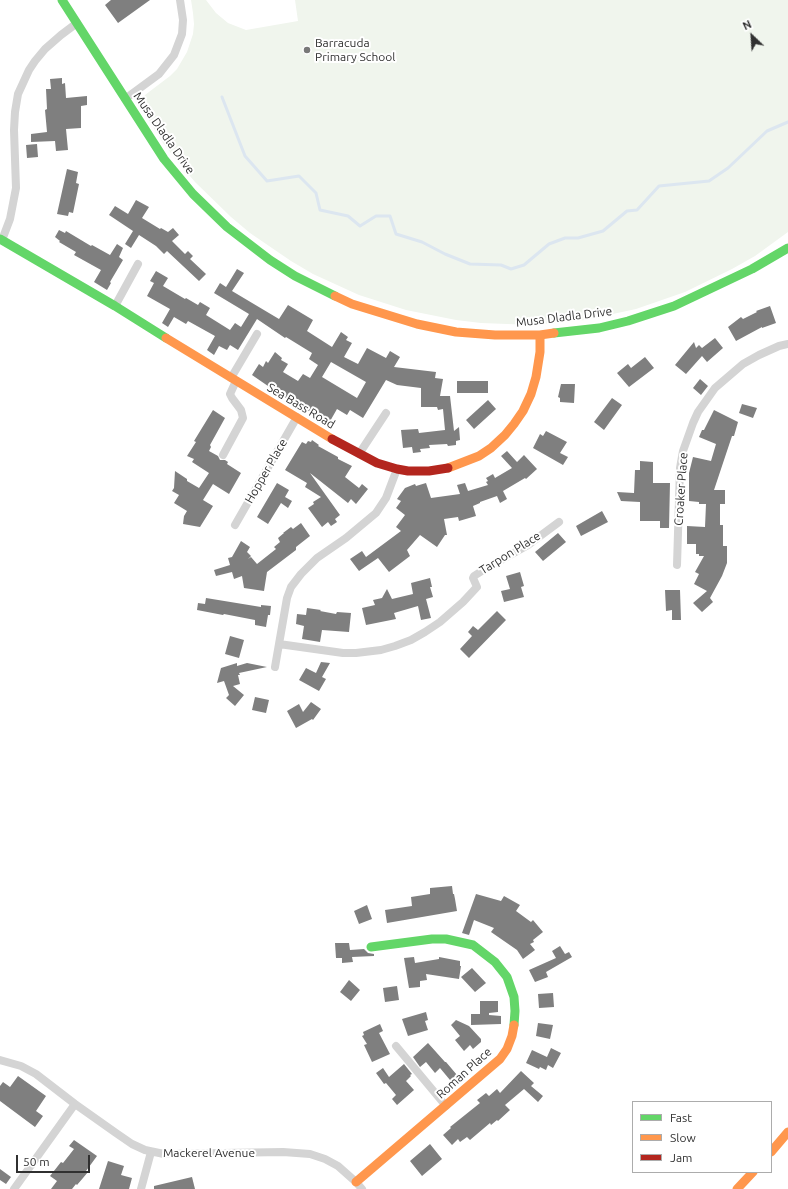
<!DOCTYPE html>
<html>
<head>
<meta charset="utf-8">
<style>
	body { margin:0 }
	#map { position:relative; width:788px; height:1189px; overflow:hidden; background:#fff; font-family:Ubuntu,sans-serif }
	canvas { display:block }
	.legend { position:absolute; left:632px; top:1101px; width:140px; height:72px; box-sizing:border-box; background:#fff; border:1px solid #acacac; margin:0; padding:5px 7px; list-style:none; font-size:12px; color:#303030 }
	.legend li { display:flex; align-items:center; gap:8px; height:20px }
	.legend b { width:20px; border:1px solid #acacac }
	.north { position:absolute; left:732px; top:16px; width:40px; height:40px; -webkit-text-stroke:3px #fff; paint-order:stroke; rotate:335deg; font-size:11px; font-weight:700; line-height:16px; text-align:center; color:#303030 }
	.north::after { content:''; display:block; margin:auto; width:14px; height:18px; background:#303030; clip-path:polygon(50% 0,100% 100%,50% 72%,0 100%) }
	.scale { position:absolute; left:16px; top:1155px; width:74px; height:18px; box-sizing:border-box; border:2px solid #303030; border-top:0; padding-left:5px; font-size:12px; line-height:14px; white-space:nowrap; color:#303030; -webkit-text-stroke:3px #fff; paint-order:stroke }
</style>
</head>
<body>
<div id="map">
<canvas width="788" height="1189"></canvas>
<ul class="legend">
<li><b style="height:5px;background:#63d668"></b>Fast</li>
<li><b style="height:5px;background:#ff974d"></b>Slow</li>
<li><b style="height:5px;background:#b3261e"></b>Jam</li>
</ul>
<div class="north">N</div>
<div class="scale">50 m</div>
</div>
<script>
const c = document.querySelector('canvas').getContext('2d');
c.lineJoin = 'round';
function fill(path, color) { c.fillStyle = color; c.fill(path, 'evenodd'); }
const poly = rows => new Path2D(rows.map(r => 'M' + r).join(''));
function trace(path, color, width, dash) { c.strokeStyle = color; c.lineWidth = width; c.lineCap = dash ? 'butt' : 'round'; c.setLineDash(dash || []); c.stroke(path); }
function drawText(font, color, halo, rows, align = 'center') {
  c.font = font + ' Ubuntu,sans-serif'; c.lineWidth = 4; c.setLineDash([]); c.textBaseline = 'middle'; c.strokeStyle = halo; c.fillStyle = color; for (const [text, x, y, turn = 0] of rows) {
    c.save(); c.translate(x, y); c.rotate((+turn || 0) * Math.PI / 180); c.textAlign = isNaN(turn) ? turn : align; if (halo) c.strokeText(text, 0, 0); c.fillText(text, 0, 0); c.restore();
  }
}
const green = poly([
	[191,0,206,0,216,13,228,23,246,30,298,21,295,0,788,0,788,232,755,256,732,269,685,292,636,309,585,320,533,325,481,323,456,320,406,310,359,295,313,274,291,261,250,233,231,217,195,182,179,163,163,143,145,114,142,107,143,100,145,95,170,76,177,69,187,52,193,34,194,24,193,13]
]);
const stream = poly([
	[222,97,245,156,267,181,299,176,316,193,320,210,348,216,360,226,376,216,390,216,396,234,422,242,445,254,470,264,501,265,511,269,524,265,549,244,565,238,578,238,603,231,627,211,637,210,659,186,709,181,728,168,767,131,788,122]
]);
const building = poly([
	[111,0,150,0,118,23,105,5],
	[62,78,62,84,65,83,66,98,87,96,87,105,81,106,81,128,66,129,68,150,56,151,55,141,31,142,31,134,47,132,45,110,47,109,46,89,51,89,50,79],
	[37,144,38,157,27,158,26,145],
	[67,169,78,172,76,183,79,184,73,213,69,212,68,216,57,214],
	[136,200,149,207,142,218,160,229,161,228,168,232,173,228,179,235,172,241,185,254,188,251,193,256,190,259,206,274,199,281,167,251,164,254,156,246,139,235,131,248,125,244,133,231,109,215,115,206,128,214],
	[59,230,65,233,66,231,91,246,92,245,110,255,117,244,123,248,119,257,123,260,110,282,111,283,107,290,94,282,101,270,74,255,76,252,59,242,60,241,55,237],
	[237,269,244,273,232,291,279,319,288,305,313,320,307,331,332,347,341,332,348,337,346,340,352,343,344,357,358,364,367,348,386,358,390,351,400,357,394,367,436,372,435,378,443,379,440,396,450,396,454,431,459,427,460,440,456,441,456,445,448,446,447,444,429,445,430,448,420,449,421,452,413,453,412,447,403,448,401,430,418,429,419,433,445,430,443,409,438,410,437,407,421,407,421,388,397,385,386,380,363,418,350,410,347,415,337,409,329,423,281,395,252,375,259,364,263,367,266,361,268,363,275,352,282,358,281,360,288,364,283,372,298,381,303,374,310,378,318,365,309,359,312,353,286,337,285,338,257,319,238,350,230,345,227,350,219,346,214,355,207,350,215,336,188,321,186,324,174,317,168,327,162,323,170,309,147,296,154,283,150,281,156,271,168,278,163,286,185,299,186,298,198,305,200,302,210,308,206,315,230,330,235,323,241,327,249,314,214,293,220,283,226,287],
	[331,362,366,382,357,398,322,377],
	[770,306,776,323,762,328,762,327,736,341,728,327,741,317,743,319,757,312,756,311],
	[715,338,723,348,707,362,702,356,686,374,675,365,694,342,696,348,699,345,702,348],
	[645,357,654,368,629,387,617,373,628,364,631,368],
	[700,379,708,386,701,395,693,388],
	[457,381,488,381,488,393,457,393],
	[561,384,575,384,574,403,560,402,560,398,558,397],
	[612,398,622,405,604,430,594,422],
	[488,400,496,409,474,429,466,420],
	[742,404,757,408,753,418,739,413],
	[213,410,225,418,210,445,211,447,209,451,218,456,220,460,225,460,228,462,227,464,241,473,229,494,213,484,203,500,213,506,200,527,183,524,184,516,187,511,174,503,179,495,172,491,174,488,175,471,187,479,187,481,199,488,209,473,192,462,194,459,187,456,196,442,194,441],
	[714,410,738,422,734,436,732,436,714,490,725,490,725,504,720,504,720,525,723,525,723,546,727,546,727,563,722,576,710,598,713,602,702,612,693,603,707,591,694,584,699,574,695,572,704,556,699,556,699,554,696,554,696,544,687,544,687,526,705,527,706,504,699,504,699,502,689,501,689,473,693,457,711,461,716,444,699,437,702,430,704,430],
	[546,431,567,442,560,453,568,457,563,465,533,448,540,434,543,436],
	[312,440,319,445,318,446,338,457,338,459,352,466,345,477,359,488,362,484,368,489,356,504,351,499,348,503,310,473,340,515,335,519,337,522,331,526,328,522,322,527,308,508,314,504,313,502,321,497,305,487,307,483,285,470,302,442,306,444,308,441,311,442],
	[507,451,517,462,524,455,537,469,526,479,525,478,503,491,507,499,500,503,497,496,480,502,480,503,473,506,476,516,459,521,458,517,444,519,447,535,445,535,437,547,420,535,407,550,410,556,389,572,378,558,359,571,350,559,362,551,366,557,401,531,396,527,405,515,396,508,401,501,397,499,405,488,415,484,416,486,426,483,431,498,460,494,457,485,465,483,468,491,488,485,486,482,488,481,486,478,493,474,495,478,512,468,501,456],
	[640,461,653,462,653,483,670,483,669,528,660,528,660,521,640,521,640,502,621,501,617,492,634,493,635,470,640,470],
	[277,483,289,490,285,497,292,501,288,508,281,503,268,524,257,517],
	[602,511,608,522,581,536,576,526],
	[301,523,310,536,296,547,296,550,267,572,264,591,244,588,242,576,234,579,232,572,216,576,214,570,230,565,228,558,232,557,241,541,250,547,247,552,251,556,248,559,251,557,257,564,276,549,274,547,280,542,278,538,284,533,283,533,291,527,293,529],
	[558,533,566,542,543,561,535,552],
	[520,572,524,586,521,587,524,597,504,602,501,591,510,589,506,576],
	[430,578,432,587,430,587,433,597,426,599,431,618,421,620,418,606,394,613,396,619,366,625,362,608,375,605,373,600,382,598,387,589,392,599,413,594,411,583],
	[665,590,680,590,681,620,672,620,672,610,666,611],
	[206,598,261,607,261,605,271,606,270,615,268,615,266,627,255,625,255,620,224,614,223,615,197,610,198,603,205,604],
	[307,608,321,610,320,611,336,614,337,612,351,613,349,632,322,630,320,642,302,639,304,626,296,624,297,614,306,615],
	[497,611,506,620,469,658,460,649,472,636,468,632,473,626,478,630],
	[230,636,244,640,239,658,225,654],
	[321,662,330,663,322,677,326,679,319,691,299,680,306,668,316,673],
	[237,663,237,666,247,663,267,667,239,673,240,675,238,675,240,684,233,686,244,695,235,706,226,698,229,695,224,681,217,683,221,668],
	[255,697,269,700,266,713,252,710],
	[311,702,321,709,313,720,312,719,296,728,287,711,299,704,303,712],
	[452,886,453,894,454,894,455,899,457,911,387,923,385,910,412,906,411,897,430,894,430,888],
	[476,894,501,901,504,896,520,905,516,911,531,922,533,920,543,932,533,940,534,942,530,944,535,950,523,959,517,950,491,932,494,928,474,920,469,935,462,933],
	[367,905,372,919,359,924,354,911],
	[335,943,349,943,350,950,364,949,368,953,374,954,374,956,352,957,353,962,342,963,342,958,336,958],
	[560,946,565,954,569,952,572,957,546,972,548,977,535,982,529,970,556,958,552,951],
	[414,957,415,963,439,959,439,957,460,961,460,966,461,966,459,979,426,974,427,980,420,981,420,987,409,988,404,958],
	[472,968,486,983,475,992,461,977],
	[349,980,360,990,351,1001,340,992],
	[397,986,399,1000,385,1002,383,988],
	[553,993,554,1007,539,1008,538,994],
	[480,1001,498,1001,498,1012,489,1013,489,1015,501,1016,501,1024,471,1025,471,1014,480,1014],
	[426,1012,428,1020,425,1021,428,1030,408,1036,402,1019],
	[456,1020,469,1026,481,1039,481,1042,473,1049,470,1045,464,1051,455,1040,460,1036,451,1025],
	[538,1023,553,1025,550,1039,536,1036],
	[380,1024,383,1031,379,1033,390,1054,372,1062,364,1045,367,1044,362,1036,364,1035,363,1032],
	[428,1043,445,1062,446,1062,457,1075,450,1080,440,1068,435,1073,426,1062,420,1067,413,1057],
	[551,1048,561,1053,553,1068,548,1065,546,1070,540,1067,539,1069,526,1063,532,1050,547,1057],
	[404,1064,412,1074,410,1075,411,1076,406,1081,414,1090,397,1105,392,1099,396,1095,386,1083,384,1084,376,1073,383,1068,389,1077],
	[521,1071,534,1083,531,1086,543,1096,538,1102,524,1089,505,1105,510,1110,498,1121,497,1120,491,1125,490,1123,470,1140,467,1137,460,1142,458,1139,452,1145,443,1135,451,1128,450,1127,480,1103,477,1100,486,1093,489,1096,497,1089,500,1093],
	[18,1076,46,1096,36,1111,43,1116,35,1127,0,1101,0,1086,3,1082,10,1087],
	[74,1140,97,1156,86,1171,88,1172,83,1178,77,1185,76,1184,72,1189,51,1189,57,1181,50,1176,61,1162,63,1163,74,1149,69,1146],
	[430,1144,442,1159,422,1176,410,1161],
	[108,1161,124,1166,121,1175,132,1178,129,1189,99,1189],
	[0,1169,11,1177,6,1184,0,1180],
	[192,1177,195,1189,154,1189,154,1186]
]);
const street = poly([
	[125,99,159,74,174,55,182,34,183,20,180,0],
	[2,240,10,219,16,188,14,130,15,112,18,94,29,70,35,61,45,49,61,35,77,23],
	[115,306,138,264],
	[231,378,257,334],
	[359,454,386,413],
	[223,455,243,418,241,410,232,398,230,394,236,381],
	[235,525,297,417],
	[677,565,680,468,683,451,693,423,698,412,715,388,743,364,759,355,779,346,788,344],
	[279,644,343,653,356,653,381,650,395,646,411,640,425,632,440,622,463,602,476,588,477,587,473,578,474,576,485,569,528,545,559,522],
	[275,667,287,598,291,587,301,574,317,558,346,538,376,513,386,498,397,469],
	[396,1046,446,1106],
	[0,1060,21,1066,36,1074,75,1104,116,1133,132,1144,145,1150,164,1154,283,1152,310,1154,325,1159,338,1166,356,1182,362,1189],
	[14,1189,75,1104],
	[141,1189,151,1152]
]);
const fast = poly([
	[62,0,164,159,193,194,227,227,270,260,295,276,335,296],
	[0,239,115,306,166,338],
	[554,333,599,328,628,321,674,306,752,269,788,248],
	[371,947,432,939,446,939,473,945,495,962,507,977,514,997,515,1011,514,1025]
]);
const slow = poly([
	[335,296,352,304,417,324,456,332,495,335,540,335,554,333],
	[166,338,332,439],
	[448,468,479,456,491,448,505,435,514,424,523,411,531,394,536,377,540,352,540,335],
	[771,1152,788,1132],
	[356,1182,500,1059,507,1049,512,1036,514,1025],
	[737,1189,753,1172]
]);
const jam = poly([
	[332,439,377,463,397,469,408,471,429,471,448,468]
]);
const markers = [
	[307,50,4,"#787878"]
];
const poiNames = [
	["Barracuda",315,43],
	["Primary School",315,57]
];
const streetNames = [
	["Musa Dladla Drive",164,133,55],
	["Musa Dladla Drive",564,317,-7],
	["Sea Bass Road",301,406,31],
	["Hopper Place",266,471,-60],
	["Croaker Place",681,489,-86],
	["Tarpon Place",510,553,-32],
	["Roman Place",464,1073,-42],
	["Mackerel Avenue",209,1153]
];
fill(green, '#f0f5ed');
trace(stream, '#dce6f0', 3);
fill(building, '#7f7f7f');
trace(street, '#d4d4d4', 8);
trace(fast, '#63d668', 9);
trace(slow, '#ff974d', 9);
trace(jam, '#b3261e', 9);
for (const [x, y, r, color] of markers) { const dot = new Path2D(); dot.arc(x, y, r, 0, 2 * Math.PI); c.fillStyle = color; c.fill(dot); trace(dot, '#fff', 1.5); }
drawText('12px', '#303030', '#fff', poiNames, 'left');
drawText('12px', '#303030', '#fff', streetNames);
</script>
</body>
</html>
